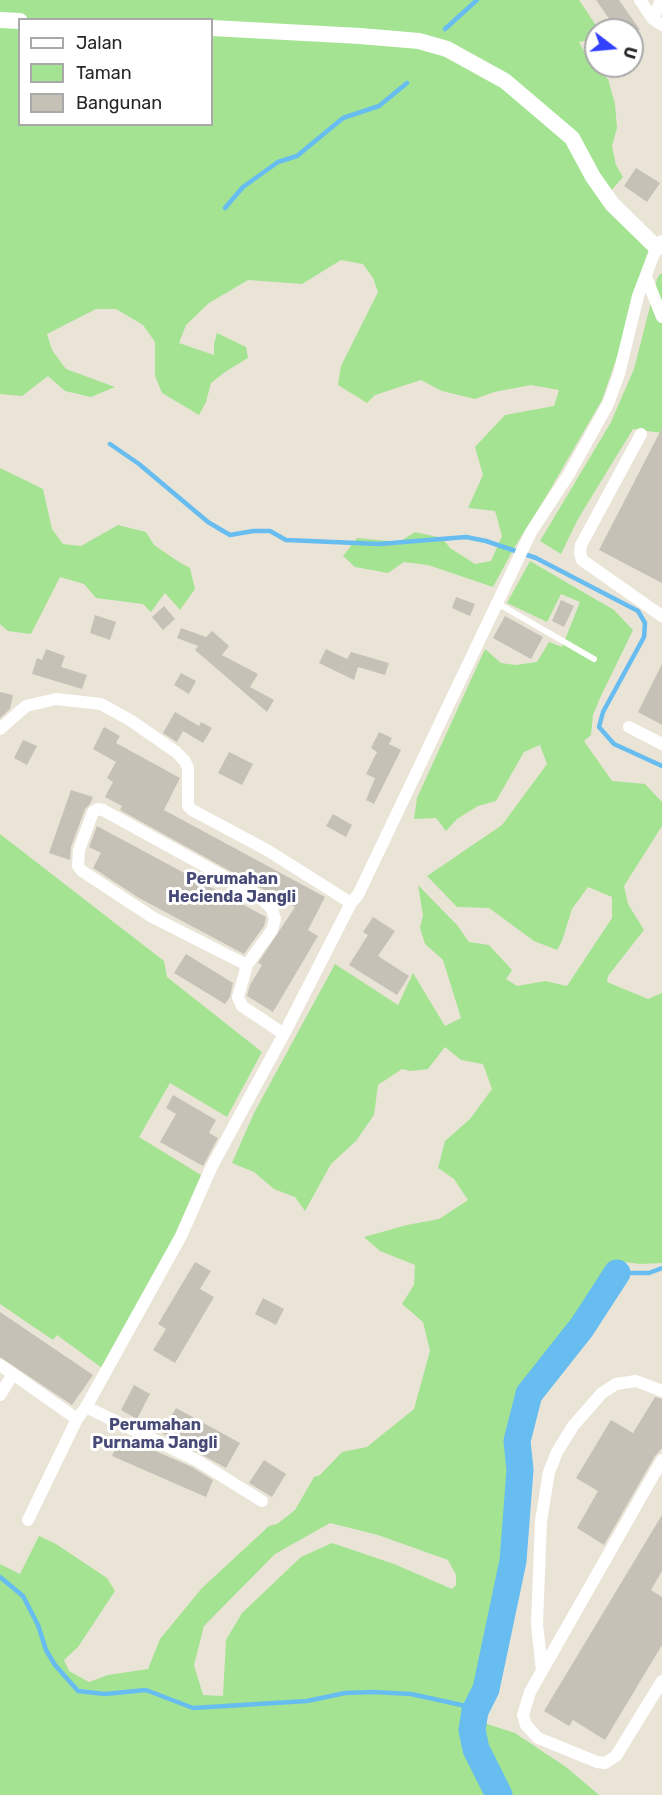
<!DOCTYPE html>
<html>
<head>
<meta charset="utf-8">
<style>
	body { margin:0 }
	#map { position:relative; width:662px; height:1795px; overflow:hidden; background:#eae4d7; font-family:Rubik,sans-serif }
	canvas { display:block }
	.legend { position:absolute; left:18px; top:18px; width:195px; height:108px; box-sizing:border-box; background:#fff; border:2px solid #a9a9a9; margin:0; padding:8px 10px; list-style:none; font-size:18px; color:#272727 }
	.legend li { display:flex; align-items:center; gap:12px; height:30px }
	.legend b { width:30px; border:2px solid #a9a9a9 }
	.north { position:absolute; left:584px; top:18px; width:60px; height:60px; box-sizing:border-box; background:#fff; border:2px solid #a9a9a9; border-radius:50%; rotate:106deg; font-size:16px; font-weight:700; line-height:24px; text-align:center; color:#272727 }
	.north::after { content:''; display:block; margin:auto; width:21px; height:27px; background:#3241fd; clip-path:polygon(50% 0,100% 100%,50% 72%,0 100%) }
</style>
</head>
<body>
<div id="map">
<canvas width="662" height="1795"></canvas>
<ul class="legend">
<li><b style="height:8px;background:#fff"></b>Jalan</li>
<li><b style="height:16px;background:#a4e392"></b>Taman</li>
<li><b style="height:16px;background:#c5c1b7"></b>Bangunan</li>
</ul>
<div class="north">U</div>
</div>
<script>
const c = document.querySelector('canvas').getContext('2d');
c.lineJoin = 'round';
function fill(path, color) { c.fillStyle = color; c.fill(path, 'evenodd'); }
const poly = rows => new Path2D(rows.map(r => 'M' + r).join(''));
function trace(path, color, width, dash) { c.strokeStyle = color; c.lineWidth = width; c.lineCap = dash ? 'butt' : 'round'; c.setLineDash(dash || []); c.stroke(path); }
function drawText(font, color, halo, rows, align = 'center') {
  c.font = font + ' Rubik,sans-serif'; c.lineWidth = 6; c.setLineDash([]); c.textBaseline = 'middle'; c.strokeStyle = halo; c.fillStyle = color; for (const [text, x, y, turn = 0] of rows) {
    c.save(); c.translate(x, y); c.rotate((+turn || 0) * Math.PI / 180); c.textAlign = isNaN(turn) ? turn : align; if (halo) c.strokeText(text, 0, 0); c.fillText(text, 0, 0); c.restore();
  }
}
const green = poly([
	[0,0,579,0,599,30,596,30,596,39,579,42,590,63,608,79,615,104,617,128,612,146,616,165,623,177,610,192,657,242,602,400,547,495,514,548,493,587,428,565,404,562,388,573,355,567,343,556,357,538,399,542,415,532,442,538,450,548,475,564,491,561,502,536,495,511,468,508,483,475,475,447,505,415,554,406,559,390,531,385,494,392,475,399,442,391,421,380,375,395,367,403,338,385,341,366,378,292,373,278,363,264,341,260,302,284,248,280,209,303,186,325,179,343,214,355,214,344,217,333,246,347,248,358,225,372,211,383,206,402,199,415,162,393,155,376,155,342,143,325,116,309,96,309,47,334,52,350,66,369,115,387,91,397,65,391,48,376,22,396,0,394],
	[20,20,212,20,212,124,20,124],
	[660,274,662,274,662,433,633,429,578,519,561,554,540,541,611,422,634,369,657,279],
	[0,468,43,489,52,529,63,544,81,546,118,525,146,532,154,545,179,562,190,568,195,589,180,610,165,593,151,612,143,604,96,598,84,584,60,577,31,634,8,631,0,624],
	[530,561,614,610,633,630,600,698,593,715,591,735,584,741,612,781,645,784,662,802,662,826,624,886,628,904,644,930,608,976,607,982,648,999,662,993,662,1263,640,1264,624,1262,612,1267,601,1282,593,1303,553,1351,536,1367,523,1391,516,1415,510,1453,513,1464,512,1493,496,1607,485,1659,478,1721,515,1733,566,1767,599,1795,0,1795,0,1564,20,1574,39,1536,56,1544,107,1578,115,1591,78,1647,64,1660,69,1671,89,1682,108,1675,148,1669,160,1639,202,1588,269,1526,277,1524,295,1510,314,1477,320,1475,342,1452,367,1447,414,1409,430,1351,423,1322,402,1304,414,1285,415,1265,380,1251,364,1237,407,1225,439,1219,468,1200,454,1179,438,1168,445,1141,470,1119,492,1089,483,1064,461,1060,445,1047,428,1069,410,1071,402,1069,378,1085,374,1115,356,1141,331,1164,305,1211,295,1197,274,1189,254,1172,232,1163,254,1113,335,964,398,1005,413,973,445,1026,461,1018,443,960,425,944,420,928,423,915,418,885,457,925,469,942,489,945,512,970,506,979,517,986,545,981,567,986,612,918,612,897,588,887,572,909,562,941,557,950,534,941,489,908,457,907,427,876,502,825,547,764,540,745,524,752,496,801,478,806,457,819,446,831,436,818,414,819,417,798,485,649,501,663,515,665,537,662,549,642,562,647,580,602,561,594,547,622,507,603],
	[330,1523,378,1535,448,1560,456,1575,456,1585,452,1589,394,1564,332,1543,301,1557,242,1613,226,1640,223,1696,203,1695,194,1665,204,1626,275,1554],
	[0,834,164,961,167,977,262,1052,227,1117,170,1083,139,1137,201,1175,169,1248,106,1371,57,1335,53,1340,0,1304]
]);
const stream = poly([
	[445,29,477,0],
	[225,208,243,187,278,162,297,156,343,118,379,106,407,83],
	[110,444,139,464,208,522,230,535,253,531,270,531,286,540,379,544,466,537,486,541,536,558,638,611,645,623,644,637,603,712,599,727,614,744,662,766],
	[617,1273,649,1273,662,1268],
	[0,1577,23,1596,38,1625,46,1650,55,1665,78,1691,105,1694,146,1690,193,1708,307,1701,345,1693,374,1692,411,1694,466,1706,475,1711]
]);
const river = poly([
	[499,1795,476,1749,472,1730,475,1711,486,1689,513,1561,520,1470,517,1441,529,1394,582,1327,617,1273]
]);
const building = poly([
	[596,0,619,0,640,30,617,30],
	[636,168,660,183,647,202,624,186],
	[662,428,662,583,599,550],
	[456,597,475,604,470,616,452,608],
	[561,600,574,606,564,627,552,621],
	[164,606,175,619,163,630,152,617],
	[95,615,116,622,110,640,90,633],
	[505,616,543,637,531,659,493,638],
	[181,628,206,637,212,631,229,646,222,655,258,674,250,687,274,700,267,712,195,650,198,646,177,638],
	[46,649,65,656,61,667,87,675,82,689,32,674,37,658,42,660],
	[326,649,347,659,351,652,389,663,385,675,358,667,354,680,319,663],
	[662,664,662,725,638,712],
	[181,673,196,681,189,694,174,685],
	[0,692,13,695,10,709,0,718],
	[175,712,199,726,201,722,212,728,203,743,183,731,177,742,163,733],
	[104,727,120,736,116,743,180,778,164,810,325,897,308,930,318,936,273,1012,247,996,250,985,262,965,258,963,295,907,120,810,122,806,105,797,113,782,107,778,116,762,93,749],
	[379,732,392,738,389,744,401,750,374,804,366,800,375,778,366,774,377,752,371,748],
	[23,740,37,746,27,765,14,758],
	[229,752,253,764,242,785,218,773],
	[71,790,93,797,90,804,85,809,71,847,70,860,49,853],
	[333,814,352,825,346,837,326,826],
	[97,826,266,917,264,926,244,954,139,898,93,868,101,853,89,847],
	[373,917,395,931,378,956,409,976,397,995,349,965,368,935,363,932],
	[186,954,233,983,230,997,225,1004,174,973],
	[173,1095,216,1120,209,1133,218,1138,203,1166,160,1142,176,1114,166,1108],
	[195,1262,211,1271,200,1289,214,1297,175,1363,153,1350,166,1329,158,1324],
	[263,1298,284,1309,276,1325,255,1314],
	[0,1312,93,1375,72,1405,0,1357],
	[134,1385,150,1394,137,1419,121,1410],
	[655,1397,662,1399,662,1448,655,1456,604,1545,577,1528,598,1491,576,1478,611,1420,633,1433],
	[176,1408,240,1443,226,1468,162,1433],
	[121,1436,192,1467,213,1480,206,1497,112,1456],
	[264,1460,286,1474,272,1497,249,1483],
	[662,1515,662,1571,651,1590,662,1597,662,1645,605,1740,573,1720,569,1726,544,1711]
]);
const lane = poly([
	[497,603,594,659]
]);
const street = poly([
	[640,0,653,19,662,25],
	[653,19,661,0],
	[646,277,662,317],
	[641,434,581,545,580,553,582,560,662,616],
	[629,727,662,744],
	[0,729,26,706,56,699,101,704,130,720,176,752,185,761,188,768,188,806,192,810,267,850,351,903],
	[247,965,152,917,82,871,78,866,79,850,93,812,98,809,103,810,252,892,262,899,272,909,275,919,272,930,247,965,238,997,242,1006,284,1034],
	[0,1365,77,1419],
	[0,1395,13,1374],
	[86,1407,196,1460,262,1501],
	[662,1460,530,1692,523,1715,526,1725,538,1738,597,1762,605,1763,616,1756,662,1681],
	[28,1520,77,1419,86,1407,181,1236,212,1166,284,1034,351,903,358,895,531,532,569,474,608,404,619,374,638,296,655,251,662,241],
	[542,1671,537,1624,541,1521,549,1472,557,1452,573,1426,602,1393,616,1384,636,1381,662,1391]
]);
const secondary = poly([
	[0,20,20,21],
	[212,28,360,36,419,41,447,49,505,81,572,138,593,177,612,204,657,248]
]);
const neighbourhoodNames = [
	["Perumahan",232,879],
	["Hecienda Jangli",232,897],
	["Perumahan",155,1425],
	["Purnama Jangli",155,1443]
];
fill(green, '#a4e392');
trace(stream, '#67bcf0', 4.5);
trace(river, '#67bcf0', 27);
fill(building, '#c5c1b7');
trace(lane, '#fff', 6);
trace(street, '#fff', 12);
trace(secondary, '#fff', 16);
drawText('bold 16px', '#474a77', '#fff', neighbourhoodNames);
</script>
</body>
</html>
